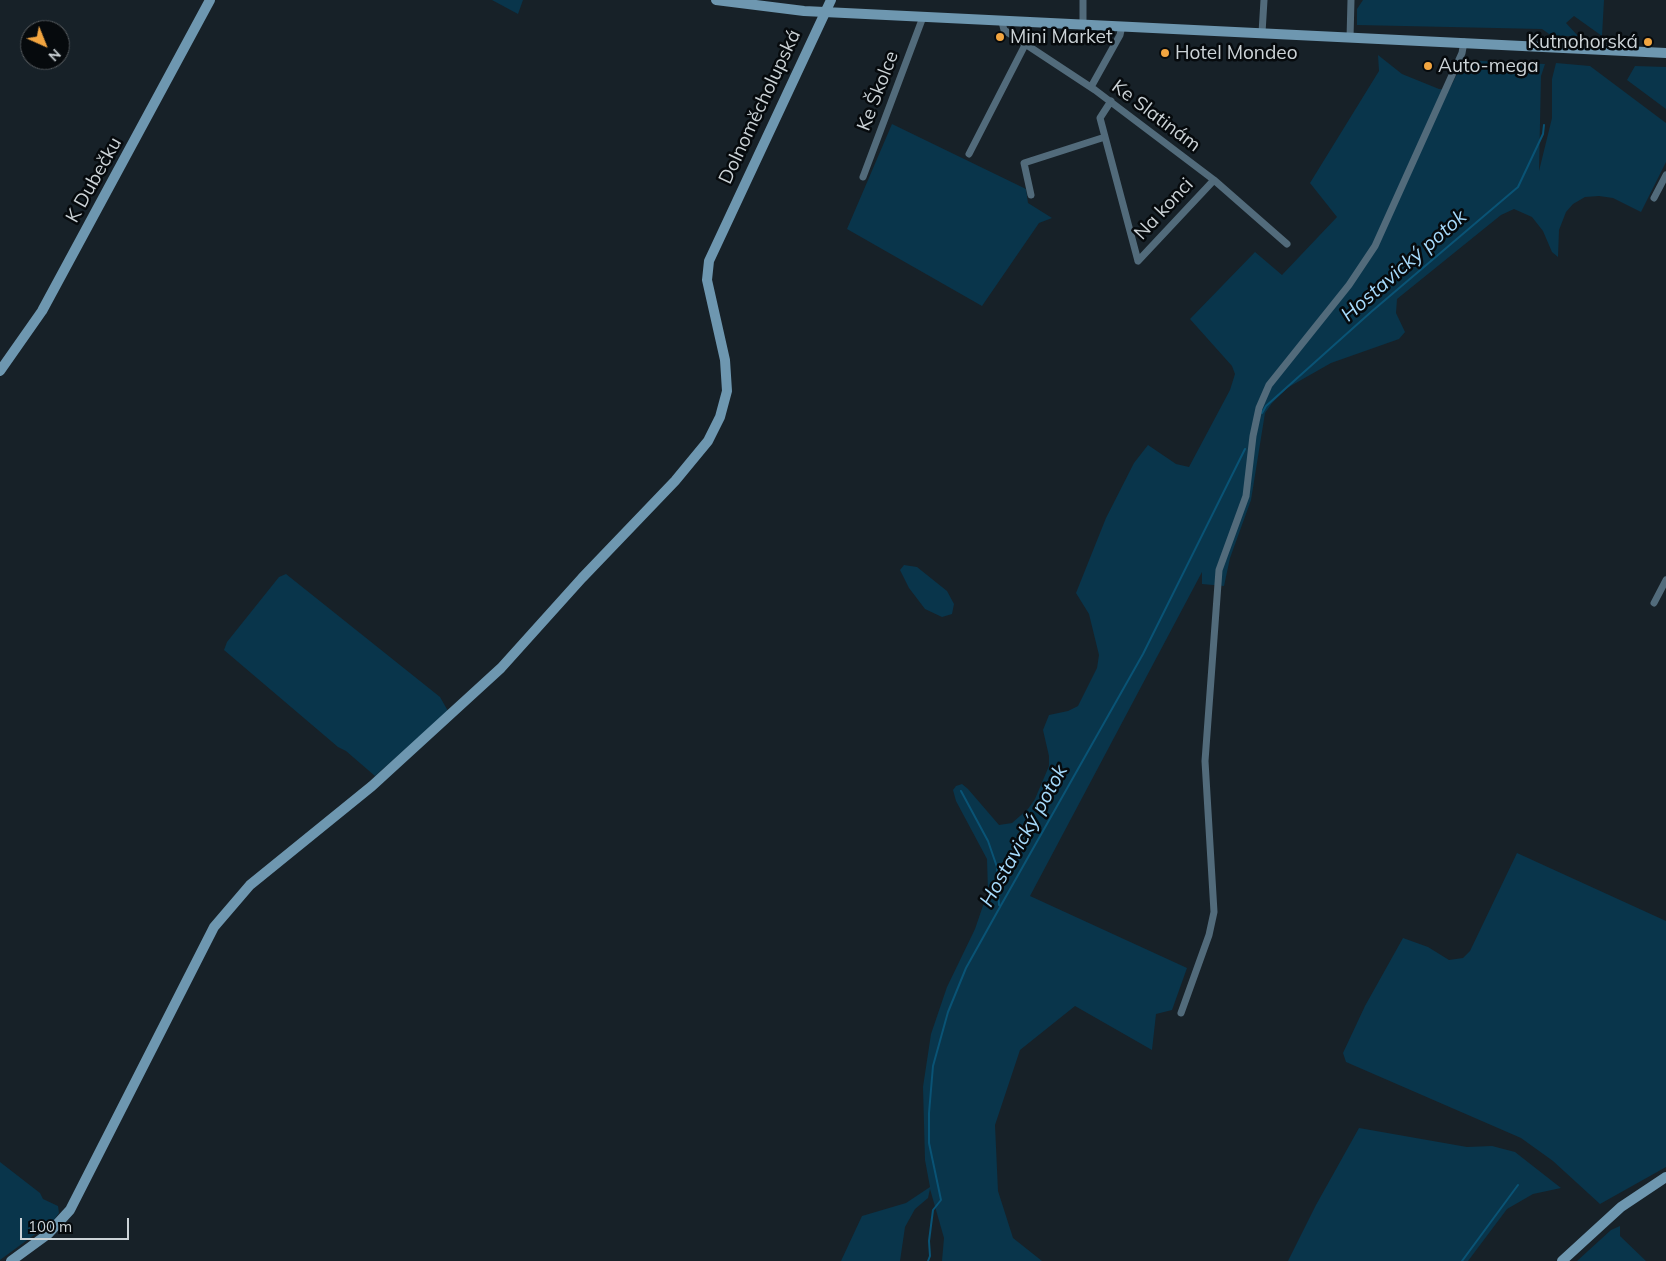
<!DOCTYPE html>
<html>
<head>
<meta charset="utf-8">
<style>
	body { margin:0 }
	#map { position:relative; width:1666px; height:1261px; overflow:hidden; background:#172128; font-family:Mulish,sans-serif }
	canvas { display:block }
	.north { position:absolute; left:20px; top:20px; width:50px; height:50px; box-sizing:border-box; background:#060a0d; border:1px solid #555a5e; border-radius:50%; rotate:136deg; font-size:14px; font-weight:700; line-height:20px; text-align:center; color:#ccd3d7 }
	.north::after { content:''; display:block; margin:auto; width:18px; height:22px; background:#f2a540; clip-path:polygon(50% 0,100% 100%,50% 72%,0 100%) }
	.scale { position:absolute; left:20px; top:1218px; width:109px; height:22px; box-sizing:border-box; border:2px solid #ccd3d7; border-top:0; padding-left:6px; font-size:15px; line-height:18px; white-space:nowrap; color:#ccd3d7; -webkit-text-stroke:4px #060a0d; paint-order:stroke }
</style>
</head>
<body>
<div id="map">
<canvas width="1666" height="1261"></canvas>
<div class="north">N</div>
<div class="scale">100 m</div>
</div>
<script>
const c = document.querySelector('canvas').getContext('2d');
c.lineJoin = 'round';
function fill(path, color) { c.fillStyle = color; c.fill(path, 'evenodd'); }
const poly = rows => new Path2D(rows.map(r => 'M' + r).join(''));
function trace(path, color, width, dash) { c.strokeStyle = color; c.lineWidth = width; c.lineCap = dash ? 'butt' : 'round'; c.setLineDash(dash || []); c.stroke(path); }
function drawText(font, color, halo, rows, align = 'center') {
  c.font = font + ' Mulish,sans-serif'; c.lineWidth = 5; c.setLineDash([]); c.textBaseline = 'middle'; c.strokeStyle = halo; c.fillStyle = color; for (const [text, x, y, turn = 0] of rows) {
    c.save(); c.translate(x, y); c.rotate((+turn || 0) * Math.PI / 180); c.textAlign = isNaN(turn) ? turn : align; if (halo) c.strokeText(text, 0, 0); c.fillText(text, 0, 0); c.restore();
  }
}
const green = poly([
	[492,0,523,0,518,14],
	[1363,0,1604,0,1602,36,1574,16,1566,23,1578,36,1552,36,1542,29,1357,25,1357,9],
	[1378,55,1402,74,1439,89,1449,90,1464,60,1545,64,1541,76,1539,171,1552,118,1552,79,1556,63,1590,66,1666,123,1666,162,1641,212,1613,198,1599,196,1585,197,1573,204,1566,212,1559,230,1558,257,1552,252,1543,231,1532,217,1514,209,1501,215,1397,299,1396,313,1405,332,1399,339,1331,363,1287,388,1272,403,1265,413,1251,500,1230,558,1224,586,1202,584,1202,572,1030,896,1187,968,1172,1010,1156,1014,1152,1050,1075,1006,1020,1050,995,1125,998,1191,1013,1238,1042,1261,942,1261,944,1238,930,1189,928,1198,915,1209,905,1227,900,1261,841,1261,862,1216,906,1203,930,1187,925,1160,923,1087,931,1034,947,987,975,929,988,891,987,859,956,801,953,790,956,786,962,784,968,789,999,825,1012,823,1028,809,1035,799,1049,766,1049,756,1043,730,1049,715,1068,711,1078,706,1097,668,1099,655,1089,614,1076,593,1106,518,1134,463,1148,445,1176,464,1189,467,1230,390,1235,374,1232,366,1190,319,1255,252,1282,275,1337,217,1310,183,1379,71],
	[1635,66,1666,67,1666,109,1627,80],
	[892,124,1026,189,1028,203,1052,218,1039,223,982,306,847,229],
	[904,565,917,567,947,591,954,604,952,614,942,617,925,609,909,588,900,570],
	[286,574,440,697,448,711,375,776,346,751,338,747,224,650,227,642,279,577],
	[1517,853,1666,921,1666,1167,1600,1204,1553,1161,1521,1138,1346,1062,1343,1053,1365,1006,1403,938,1428,947,1449,960,1463,958,1470,951],
	[1359,1128,1467,1147,1492,1146,1515,1152,1561,1188,1533,1194,1507,1209,1468,1261,1288,1261,1316,1205],
	[0,1162,40,1193,43,1199,58,1206,59,1213,53,1221,0,1260],
	[1620,1226,1620,1236,1646,1261,1577,1261,1611,1230]
]);
const stream = poly([
	[1262,413,1266,406,1371,312,1518,187,1543,134,1544,125],
	[961,791,988,841,997,867,999,905],
	[928,1261,930,1256,929,1241,933,1210,941,1200,929,1143,929,1113,933,1066,948,1012,966,968,1000,907,1143,654,1245,449],
	[1462,1261,1518,1185]
]);
const street = poly([
	[1083,0,1083,25],
	[1002,22,1004,30,1095,90,1214,180,1287,244],
	[1262,33,1264,0],
	[1350,38,1351,0],
	[1091,87,1120,35,1122,26],
	[1111,101,1100,118,1138,261],
	[969,154,1025,45],
	[863,177,923,17],
	[1031,195,1024,163,1105,137],
	[1654,198,1666,175],
	[1138,261,1214,180],
	[1654,603,1666,580],
	[1181,1013,1209,935,1214,912,1205,761,1219,570,1246,496,1253,436,1259,408,1269,385,1349,285,1375,246,1462,53,1464,42]
]);
const secondary = poly([
	[716,0,804,11,1666,53],
	[0,371,42,311,210,0],
	[11,1261,48,1234,70,1210,214,927,250,885,372,786,501,668,582,578,675,481,708,441,720,417,727,391,725,360,707,280,709,261,831,0],
	[1562,1261,1621,1207,1666,1177]
]);
const markers = [
	[1000,37,5,"#f2a540"],
	[1648,42,5,"#f2a540"],
	[1165,53,5,"#f2a540"],
	[1428,66,5,"#f2a540"]
];
const poiNames = [
	["Mini Market",1010,37],
	["Kutnohorská",1638,42,"right"],
	["Hotel Mondeo",1175,53],
	["Auto-mega",1438,66]
];
const streetNames = [
	["Ke Školce",878,91,-69],
	["Dolnoměcholupská",760,107,-65],
	["Ke Slatinám",1156,116,37],
	["K Dubečku",94,180,-61],
	["Na konci",1164,209,-47]
];
const waterNames = [
	["Hostavický potok",1404,266,-41],
	["Hostavický potok",1024,836,-61]
];
fill(green, '#09354b');
trace(stream, '#095375', 2);
trace(street, '#526b7b', 7);
trace(secondary, '#6e97b0', 10);
for (const [x, y, r, color] of markers) { const dot = new Path2D(); dot.arc(x, y, r, 0, 2 * Math.PI); c.fillStyle = color; c.fill(dot); trace(dot, '#060a0d', 2); }
drawText('19px', '#ccd3d7', '#060a0d', poiNames, 'left');
drawText('19px', '#ccd3d7', '#060a0d', streetNames);
drawText('italic 20px', '#a6dafb', '#060a0d', waterNames);
</script>
</body>
</html>
